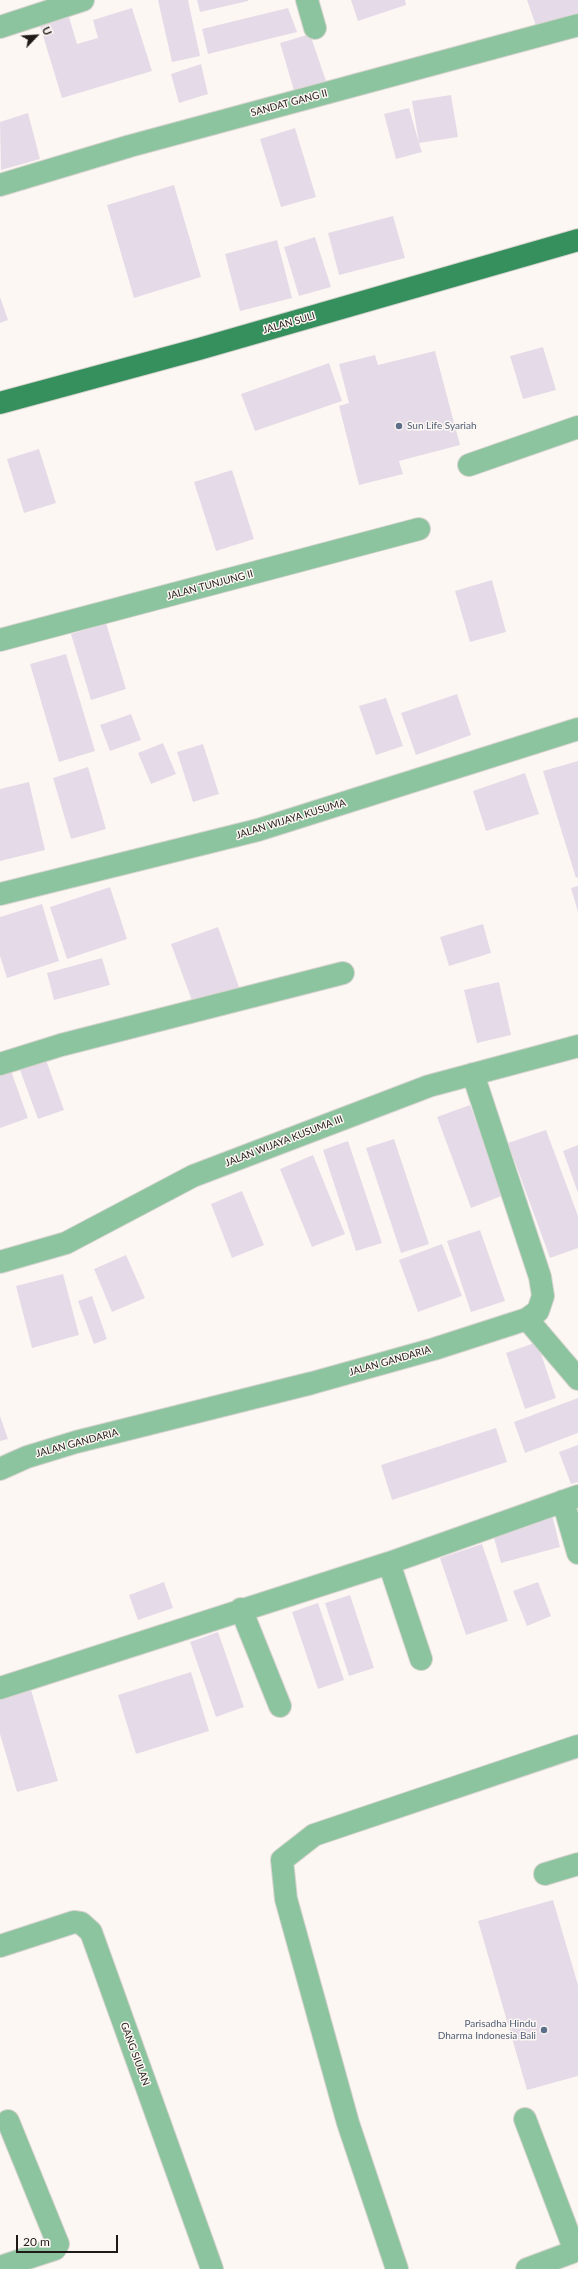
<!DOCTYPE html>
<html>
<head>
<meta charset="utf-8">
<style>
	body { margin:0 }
	#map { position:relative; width:578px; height:2269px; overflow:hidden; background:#fdf7f3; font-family:Lato,sans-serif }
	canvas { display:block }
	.north { position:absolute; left:16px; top:16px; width:40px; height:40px; -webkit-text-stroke:3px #fdf7f3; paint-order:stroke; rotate:65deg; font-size:11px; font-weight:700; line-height:16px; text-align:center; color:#1f1a17 }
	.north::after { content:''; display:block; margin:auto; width:14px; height:18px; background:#1f1a17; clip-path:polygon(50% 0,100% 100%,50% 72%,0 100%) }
	.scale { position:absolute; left:16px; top:2235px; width:102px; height:18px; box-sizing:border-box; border:2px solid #1f1a17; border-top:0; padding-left:5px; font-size:12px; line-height:14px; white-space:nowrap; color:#1f1a17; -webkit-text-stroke:3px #fdf7f3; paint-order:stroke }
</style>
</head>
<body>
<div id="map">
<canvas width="578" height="2269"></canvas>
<div class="north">U</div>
<div class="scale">20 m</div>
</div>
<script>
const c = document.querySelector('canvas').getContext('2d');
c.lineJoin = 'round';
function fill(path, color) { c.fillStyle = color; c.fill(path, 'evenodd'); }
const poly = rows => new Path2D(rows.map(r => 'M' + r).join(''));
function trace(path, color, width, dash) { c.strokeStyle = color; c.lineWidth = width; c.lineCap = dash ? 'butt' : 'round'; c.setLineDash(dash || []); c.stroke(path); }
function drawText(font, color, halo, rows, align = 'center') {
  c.font = font + ' Lato,sans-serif'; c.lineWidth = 3; c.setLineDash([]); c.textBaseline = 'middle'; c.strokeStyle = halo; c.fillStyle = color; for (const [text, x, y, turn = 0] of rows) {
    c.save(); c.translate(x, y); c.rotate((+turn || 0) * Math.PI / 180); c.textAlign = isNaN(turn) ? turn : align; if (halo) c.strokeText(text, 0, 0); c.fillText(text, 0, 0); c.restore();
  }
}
const building = poly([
	[158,0,188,0,200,56,172,62],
	[197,0,248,0,248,1,200,12],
	[351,0,405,0,406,5,358,21],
	[527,0,578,0,578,13,536,26],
	[132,8,152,71,62,98,40,26,69,17,77,44,98,38,93,20],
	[288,8,297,32,208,54,202,29],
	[310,34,327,84,295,94,280,43],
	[201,64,208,94,179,103,171,74],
	[451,95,458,137,419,143,422,152,396,159,384,114,409,108,419,143,412,101],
	[28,113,40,159,1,170,0,122],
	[295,128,316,197,281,207,260,139],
	[174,185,201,277,134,298,107,205],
	[393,216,405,258,339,275,328,233],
	[315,237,331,287,299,296,284,247],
	[277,240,292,298,240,311,225,254],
	[0,297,8,320,0,323],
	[543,347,556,390,523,399,510,356],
	[435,351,460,445,399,461,403,474,359,485,339,406,349,403,339,364,375,355,378,365],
	[329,363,342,401,255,431,241,394],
	[39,449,56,503,24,513,7,459],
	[232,470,254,539,216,551,194,482],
	[492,580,506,632,470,642,455,591],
	[106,623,126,689,91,700,71,634],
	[66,654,95,751,59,762,30,664],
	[457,694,471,735,416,755,401,713],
	[386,698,403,746,376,755,359,706],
	[131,714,141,740,110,751,100,725],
	[163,743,176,774,151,784,138,753],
	[203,744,219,794,193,802,177,752],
	[578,761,578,877,576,878,543,771],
	[88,767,106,829,71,839,53,778],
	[525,773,539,814,486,831,473,791],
	[29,782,45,850,0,861,0,789],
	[578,886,578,912,571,888],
	[110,887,127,939,67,959,50,907],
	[42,904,59,961,7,978,0,956,0,917],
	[483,924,491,953,449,966,440,937],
	[218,927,240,990,194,1006,171,944],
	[102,958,110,985,54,1000,47,973],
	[499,982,511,1035,477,1043,464,990],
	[46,1060,64,1110,38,1119,20,1070],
	[11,1071,28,1118,0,1128,0,1075],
	[470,1105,504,1195,471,1208,437,1117],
	[546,1130,578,1216,578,1248,550,1258,508,1143],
	[394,1139,429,1244,401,1253,366,1148],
	[348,1141,382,1243,356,1251,323,1150],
	[578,1145,578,1193,563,1151],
	[313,1155,345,1234,312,1247,280,1169],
	[242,1191,264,1245,232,1258,211,1204],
	[480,1230,505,1301,471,1312,447,1241],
	[442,1244,462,1296,418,1312,399,1260],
	[126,1255,145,1298,112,1312,94,1269],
	[63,1274,79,1335,32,1348,16,1286],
	[92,1296,107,1339,94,1344,78,1301],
	[537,1342,556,1398,525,1409,506,1353],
	[578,1398,578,1433,525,1453,514,1422],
	[0,1416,8,1439,0,1441],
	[496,1428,507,1462,392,1500,381,1465],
	[578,1445,578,1482,571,1484,559,1452],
	[552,1515,560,1547,501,1563,492,1531],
	[482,1544,508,1621,466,1635,440,1558],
	[164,1582,173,1608,138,1620,129,1595],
	[538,1582,551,1616,527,1626,513,1591],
	[350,1595,374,1668,349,1676,325,1603],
	[318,1603,344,1680,318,1689,292,1612],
	[218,1632,244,1707,216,1717,190,1642],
	[191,1672,209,1731,136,1754,118,1695],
	[31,1690,58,1781,17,1792,0,1734,0,1699],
	[553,1900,578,1985,578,2076,527,2090,478,1921]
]);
const minor = poly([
	[307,0,315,28],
	[0,27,83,0],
	[0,185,130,146,578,25],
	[469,465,578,427],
	[0,640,419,529],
	[0,894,258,830,578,729],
	[0,1064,61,1045,343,973],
	[0,1262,66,1243,193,1176,429,1086,578,1046],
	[527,1319,578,1379],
	[0,1469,27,1457,76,1442,312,1383,434,1349,527,1319,538,1311,543,1296,540,1277,473,1074],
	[563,1501,578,1553],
	[389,1563,421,1659],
	[241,1609,280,1706],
	[0,1688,389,1563,578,1496],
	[545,1874,578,1864],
	[0,1946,74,1922,81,1923,91,1932,212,2269],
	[525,2119,575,2251],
	[0,2267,55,2249,58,2244,8,2121],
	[397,2269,348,2123,286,1899,282,1860,314,1835,578,1746],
	[527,2269,578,2250]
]);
const major = poly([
	[0,403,199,349,578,240]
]);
const markers = [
	[399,426,4,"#5c6f8a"],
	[544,2030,4,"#5c6f8a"]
];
const streetNames = [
	["SANDAT GANG II",289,103,-15],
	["JALAN SULI",289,323,-16],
	["JALAN TUNJUNG II",210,585,-15],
	["JALAN WIJAYA KUSUMA",291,819,-17],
	["JALAN WIJAYA KUSUMA III",284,1141,-21],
	["JALAN GANDARIA",390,1361,-16],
	["JALAN GANDARIA",77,1443,-15],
	["GANG SIULAN",135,2054,70]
];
const serviceNames = [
	["Sun Life Syariah",407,426],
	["Parisadha Hindu",536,2024,"right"],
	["Dharma Indonesia Bali",536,2036,"right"]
];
fill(building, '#e5dbe8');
trace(minor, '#d9d4d0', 24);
trace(major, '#d9d4d0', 24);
trace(minor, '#8dc4a0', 22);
trace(major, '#36905e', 22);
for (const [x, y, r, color] of markers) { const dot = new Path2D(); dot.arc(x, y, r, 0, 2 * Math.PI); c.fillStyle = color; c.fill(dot); trace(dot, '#fdf7f3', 1.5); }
drawText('10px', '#1f1a17', '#fdf7f3', streetNames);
drawText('10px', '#4e5e75', '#fdf7f3', serviceNames, 'left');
</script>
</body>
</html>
